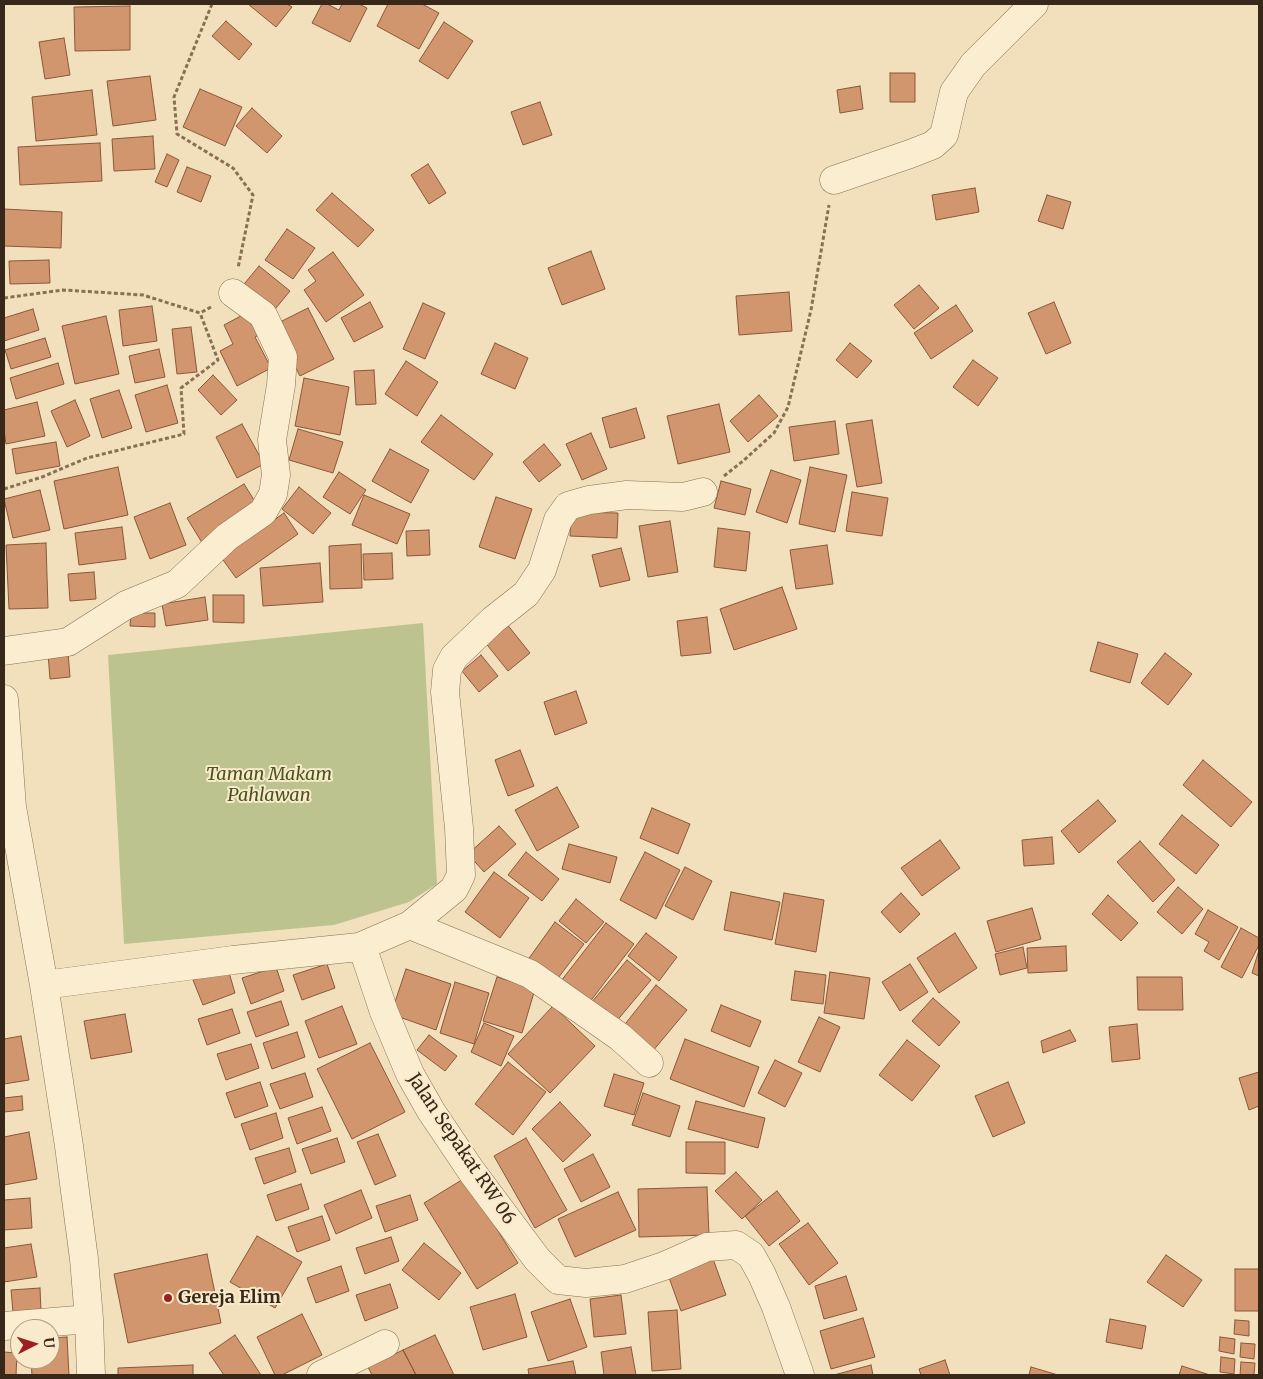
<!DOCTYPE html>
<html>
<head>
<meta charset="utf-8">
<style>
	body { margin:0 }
	#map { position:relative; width:1263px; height:1379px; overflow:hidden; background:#f1e0bb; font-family:Merriweather,serif }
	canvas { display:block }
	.frame { position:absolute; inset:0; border:5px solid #37281a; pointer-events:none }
	.north { position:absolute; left:10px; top:1319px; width:50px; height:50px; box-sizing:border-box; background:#f8eacb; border:1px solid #ab9c84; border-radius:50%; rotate:85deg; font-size:14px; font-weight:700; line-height:20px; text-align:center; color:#37281a }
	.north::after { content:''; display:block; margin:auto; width:18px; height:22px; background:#9d1f22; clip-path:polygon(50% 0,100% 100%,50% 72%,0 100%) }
</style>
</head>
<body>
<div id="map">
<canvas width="1263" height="1379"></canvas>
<div class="frame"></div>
<div class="north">U</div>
</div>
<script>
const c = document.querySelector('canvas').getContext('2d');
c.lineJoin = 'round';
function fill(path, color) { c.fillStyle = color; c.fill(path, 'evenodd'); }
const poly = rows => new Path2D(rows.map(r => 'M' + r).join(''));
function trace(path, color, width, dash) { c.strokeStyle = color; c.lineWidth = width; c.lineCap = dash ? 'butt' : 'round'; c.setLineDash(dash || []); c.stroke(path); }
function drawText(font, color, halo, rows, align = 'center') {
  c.font = font + ' Merriweather,serif'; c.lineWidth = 4; c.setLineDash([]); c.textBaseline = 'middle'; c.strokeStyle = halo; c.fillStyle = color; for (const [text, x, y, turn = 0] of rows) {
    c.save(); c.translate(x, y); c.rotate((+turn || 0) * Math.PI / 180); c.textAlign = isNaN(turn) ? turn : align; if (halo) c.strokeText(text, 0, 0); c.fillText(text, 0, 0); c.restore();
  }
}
const cemetery = poly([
	[423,623,437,884,409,902,334,925,124,944,108,655]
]);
const building = poly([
	[248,4,287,4,292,7,276,27,248,4],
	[322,4,327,4,339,10,342,4,359,4,367,8,350,42,312,23,322,4],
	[388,4,422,4,439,13,419,49,377,26,388,4],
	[130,6,130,50,75,51,74,7,130,6],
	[226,21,252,44,239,60,212,36,226,21],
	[444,22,473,41,448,79,419,61,444,22],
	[64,38,70,75,45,79,39,42,64,38],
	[890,73,915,73,915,102,890,102,890,73],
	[150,76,156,120,113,126,107,81,150,76],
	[860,86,863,109,840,113,837,90,860,86],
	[200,89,242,107,225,146,183,127,200,89],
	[92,90,97,135,36,141,32,97,92,90],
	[540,102,552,135,523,145,511,112,540,102],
	[252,108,282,136,267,153,236,126,252,108],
	[153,136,155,169,114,171,112,139,153,136],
	[100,143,102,181,20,185,18,147,100,143],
	[167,154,179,160,167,187,155,182,167,154],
	[428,164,446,193,429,204,411,175,428,164],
	[187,167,211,176,201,202,177,192,187,167],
	[975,188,979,212,936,220,932,195,975,188],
	[332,193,374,230,358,247,316,210,332,193],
	[1047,195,1071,202,1063,229,1038,221,1047,195],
	[4,209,62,212,61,248,4,246,4,209],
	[287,229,315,248,293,279,265,260,287,229],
	[591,251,605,289,562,305,548,268,591,251],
	[333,252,364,295,326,322,304,290,316,281,308,270,333,252],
	[49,260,50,283,10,284,9,261,49,260],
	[259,266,290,291,271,314,240,289,259,266],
	[919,285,939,308,914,329,894,305,919,285],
	[789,292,792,331,739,335,736,296,789,292],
	[370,302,383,327,354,342,341,318,370,302],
	[1054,302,1071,343,1046,354,1028,313,1054,302],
	[423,303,445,313,425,359,403,349,423,303],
	[956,305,973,331,931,359,914,333,956,305],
	[152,306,157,341,123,346,119,310,152,306],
	[308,308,334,359,300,376,274,325,308,308],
	[33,309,39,330,4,341,4,318,33,309],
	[252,310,264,332,255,337,271,368,237,386,220,351,233,344,224,325,252,310],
	[106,316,119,374,75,384,62,326,106,316],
	[191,327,197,372,177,374,172,329,191,327],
	[45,338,51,357,11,369,5,350,45,338],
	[495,343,528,358,515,389,481,374,495,343],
	[850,343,872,361,857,378,836,360,850,343],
	[159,349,165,377,135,383,129,356,159,349],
	[973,360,998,378,978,406,953,387,973,360],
	[406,361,438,382,417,416,385,394,406,361],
	[58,363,64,384,16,399,10,378,58,363],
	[374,370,376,404,356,405,354,371,374,370],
	[213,375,237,400,221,415,198,390,213,375],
	[304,378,349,387,340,435,295,426,304,378],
	[167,385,178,423,146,432,135,395,167,385],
	[119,390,132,428,102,438,90,399,119,390],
	[759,395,778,416,748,442,730,421,759,395],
	[75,400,90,436,67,447,51,411,75,400],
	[37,402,45,436,6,444,4,431,4,410,37,402],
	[719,404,730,452,678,464,667,416,719,404],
	[636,408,645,438,610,448,602,418,636,408],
	[441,415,493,454,474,480,421,442,441,415],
	[872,420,882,483,857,487,846,424,872,420],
	[835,421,839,454,794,461,789,427,835,421],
	[242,424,264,464,237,478,216,437,242,424],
	[298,429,343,442,333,473,289,460,298,429],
	[591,433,607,469,582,480,566,444,591,433],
	[56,442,60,466,16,474,12,449,56,442],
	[544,444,561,465,539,482,523,462,544,444],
	[390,449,429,470,411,503,372,481,390,449],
	[118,467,128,515,64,529,54,481,118,467],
	[810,467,847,475,835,532,799,524,810,467],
	[771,470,801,480,787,523,756,512,771,470],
	[339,472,366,490,350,514,323,497,339,472],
	[721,481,751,489,745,515,714,508,721,481],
	[244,484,261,511,204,546,187,518,244,484],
	[299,487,331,513,313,534,282,509,299,487],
	[40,490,50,530,13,538,4,499,40,490],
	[852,492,888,498,882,536,846,531,852,492],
	[364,495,410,514,397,544,352,525,364,495],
	[496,497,532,509,515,559,479,547,496,497],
	[170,503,186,545,150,559,134,517,170,503],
	[571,512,618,513,617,538,570,536,571,512],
	[284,513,298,534,236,578,221,557,284,513],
	[670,521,678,572,648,577,639,526,670,521],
	[122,527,126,559,79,565,75,533,122,527],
	[718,528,750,532,746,571,714,567,718,528],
	[429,530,430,555,407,556,406,531,429,530],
	[46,543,48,608,9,609,6,545,46,543],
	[361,544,362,588,330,589,329,546,361,544],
	[827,545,833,584,796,589,790,550,827,545],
	[621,548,630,580,600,587,592,555,621,548],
	[392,553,393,579,364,580,363,554,392,553],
	[320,563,323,602,263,606,260,568,320,563],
	[94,572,96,599,70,601,68,574,94,572],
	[782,587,797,629,734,650,720,609,782,587],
	[213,595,244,595,244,623,213,622,213,595],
	[205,597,208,620,166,626,162,604,205,597],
	[131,613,155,613,155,627,130,626,131,613],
	[707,617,711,653,681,656,677,621,707,617],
	[502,618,530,653,508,671,480,636,502,618],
	[1098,642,1138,654,1130,683,1090,671,1098,642],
	[68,652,70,677,50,679,48,654,68,652],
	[1165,653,1192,674,1168,705,1141,683,1165,653],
	[481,655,498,676,479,692,462,671,481,655],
	[576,691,587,723,555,735,544,702,576,691],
	[520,750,534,786,508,796,495,760,520,750],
	[1203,760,1252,802,1231,827,1183,785,1203,760],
	[557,787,579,827,537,851,515,810,557,787],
	[1098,800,1116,821,1079,853,1061,831,1098,800],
	[652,808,690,824,678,854,640,838,652,808],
	[1182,815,1219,845,1196,874,1159,844,1182,815],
	[499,826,516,844,484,872,468,854,499,826],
	[1052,837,1054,864,1024,866,1022,840,1052,837],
	[940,840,960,868,922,896,901,868,940,840],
	[1140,841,1175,880,1153,902,1117,862,1140,841],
	[569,844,617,857,610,883,562,869,569,844],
	[526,852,559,879,542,901,508,875,526,852],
	[645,852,680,870,656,919,620,900,645,852],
	[685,867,712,881,693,920,665,906,685,867],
	[494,872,529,898,500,938,465,912,494,872],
	[1178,887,1203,909,1182,934,1157,912,1178,887],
	[731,892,780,902,772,940,724,930,731,892],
	[784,893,824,900,816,952,775,944,784,893],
	[901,893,920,914,900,933,881,912,901,893],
	[1108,895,1138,923,1121,941,1092,914,1108,895],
	[576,899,604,922,586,943,559,921,576,899],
	[1032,908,1041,939,996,952,987,921,1032,908],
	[1208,910,1238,927,1219,960,1204,951,1209,942,1195,934,1208,910],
	[555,922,584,944,555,982,527,961,555,922],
	[606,923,634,944,589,1003,561,981,606,923],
	[1241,928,1259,938,1259,945,1242,978,1221,967,1241,928],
	[646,933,677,957,659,981,628,956,646,933],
	[955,933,977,968,939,993,917,958,955,933],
	[1066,946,1067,971,1028,973,1027,948,1066,946],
	[1023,947,1027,968,1000,975,995,954,1023,947],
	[1259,950,1259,976,1252,973,1259,950],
	[627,960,651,980,615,1023,591,1003,627,960],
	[327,964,335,988,302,1000,293,975,327,964],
	[910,964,928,992,900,1011,882,982,910,964],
	[276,967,284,991,251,1004,242,978,276,967],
	[228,969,235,993,203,1005,193,980,228,969],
	[406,969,451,984,436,1030,391,1014,406,969],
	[795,971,826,975,823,1004,791,1000,795,971],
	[830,972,870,978,864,1019,824,1013,830,972],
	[497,977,535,989,522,1033,483,1021,497,977],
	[1137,977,1182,977,1183,1010,1138,1010,1137,977],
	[455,982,489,993,474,1044,440,1033,455,982],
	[656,985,687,1010,652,1052,622,1028,656,985],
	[933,998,960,1022,939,1046,912,1021,933,998],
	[281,1001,289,1025,256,1037,247,1012,281,1001],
	[721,1005,761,1021,750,1047,711,1031,721,1005],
	[342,1006,357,1044,319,1058,305,1021,342,1006],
	[553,1006,595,1046,550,1093,508,1054,553,1006],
	[232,1009,240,1033,207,1045,198,1019,232,1009],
	[125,1014,132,1052,91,1059,84,1021,125,1014],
	[819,1017,840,1027,820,1072,798,1062,819,1017],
	[484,1023,514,1036,501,1066,471,1052,484,1023],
	[1137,1024,1140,1059,1112,1062,1109,1027,1137,1024],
	[1070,1030,1076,1041,1043,1053,1041,1041,1070,1030],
	[297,1032,305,1057,272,1069,263,1043,297,1032],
	[429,1035,457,1056,445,1071,417,1050,429,1035],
	[21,1036,29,1080,4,1084,4,1039,21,1036],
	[685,1039,759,1067,744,1107,670,1079,685,1039],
	[907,1040,940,1066,912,1101,879,1075,907,1040],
	[370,1043,405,1112,352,1139,317,1069,370,1043],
	[251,1044,259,1068,226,1080,217,1054,251,1044],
	[775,1060,802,1073,785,1107,758,1093,775,1060],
	[508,1062,546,1092,513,1135,475,1104,508,1062],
	[1259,1072,1259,1106,1249,1110,1239,1078,1259,1072],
	[305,1073,313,1097,280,1109,270,1084,305,1073],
	[614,1074,644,1083,634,1115,604,1106,614,1074],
	[260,1082,268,1106,235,1118,226,1093,260,1082],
	[1008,1082,1025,1123,993,1137,975,1096,1008,1082],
	[643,1093,680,1106,670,1137,632,1125,643,1093],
	[22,1096,23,1110,4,1112,4,1098,22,1096],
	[696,1101,765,1118,758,1148,688,1129,696,1101],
	[560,1102,591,1135,563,1162,532,1129,560,1102],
	[322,1107,331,1131,297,1144,288,1118,322,1107],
	[276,1113,283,1138,250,1150,241,1124,276,1113],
	[29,1132,37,1179,4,1185,4,1137,29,1132],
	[378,1134,396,1176,375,1185,357,1142,378,1134],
	[337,1138,345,1162,311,1174,302,1149,337,1138],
	[526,1138,567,1210,535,1228,494,1156,526,1138],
	[686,1142,725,1142,725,1174,686,1173,686,1142],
	[289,1148,296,1172,264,1184,255,1158,289,1148],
	[593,1154,610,1187,581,1202,564,1169,593,1154],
	[736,1172,762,1200,742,1219,715,1191,736,1172],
	[465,1178,518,1263,477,1289,424,1203,465,1178],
	[301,1184,309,1209,276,1221,267,1195,301,1184],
	[707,1187,709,1235,639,1237,638,1189,707,1187],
	[361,1190,372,1218,336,1234,324,1205,361,1190],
	[777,1191,800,1221,769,1246,745,1216,777,1191],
	[618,1192,636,1230,575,1257,558,1219,618,1192],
	[410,1195,418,1220,385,1232,376,1206,410,1195],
	[30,1198,32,1228,4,1230,4,1200,30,1198],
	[322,1216,330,1240,297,1252,288,1227,322,1216],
	[808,1223,838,1263,809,1285,779,1244,808,1223],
	[257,1236,302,1262,275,1308,230,1282,257,1236],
	[391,1237,399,1261,365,1274,356,1248,391,1237],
	[424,1243,461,1273,439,1300,402,1270,424,1243],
	[31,1244,37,1277,4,1282,4,1248,31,1244],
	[207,1254,221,1323,128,1343,114,1274,207,1254],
	[1166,1255,1202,1280,1183,1307,1147,1282,1166,1255],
	[712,1256,726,1295,681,1311,667,1272,712,1256],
	[341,1266,349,1291,316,1303,307,1278,341,1266],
	[1235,1269,1259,1269,1259,1311,1235,1311,1235,1269],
	[846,1276,857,1310,824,1319,815,1286,846,1276],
	[390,1284,398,1308,365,1321,356,1295,390,1284],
	[40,1288,41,1311,13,1312,11,1290,40,1288],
	[515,1294,527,1337,483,1350,470,1307,515,1294],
	[621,1295,626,1334,594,1337,590,1299,621,1295],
	[570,1299,587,1347,548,1361,531,1312,570,1299],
	[677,1310,681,1369,652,1371,648,1312,677,1310],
	[302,1314,322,1355,282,1375,275,1375,257,1337,302,1314],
	[863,1318,875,1357,831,1369,820,1331,863,1318],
	[1110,1319,1146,1326,1142,1349,1106,1342,1110,1319],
	[1235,1320,1249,1321,1249,1336,1234,1334,1235,1320],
	[235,1335,261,1375,224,1375,209,1353,235,1335],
	[435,1335,454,1375,416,1375,403,1350,435,1335],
	[67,1337,69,1375,32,1375,31,1359,50,1359,50,1338,67,1337],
	[1220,1337,1235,1339,1234,1354,1219,1351,1220,1337],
	[1241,1343,1255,1344,1254,1359,1240,1357,1241,1343],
	[631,1347,636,1375,604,1375,601,1352,631,1347],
	[403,1350,416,1375,372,1375,368,1367,403,1350],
	[4,1352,17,1353,16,1375,4,1375,4,1352],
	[1221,1357,1235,1359,1234,1374,1220,1372,1221,1357],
	[945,1360,950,1375,921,1375,919,1369,945,1360],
	[573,1361,576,1375,529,1375,528,1369,573,1361],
	[1241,1362,1255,1363,1254,1375,1240,1375,1241,1362],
	[193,1365,193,1375,118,1375,118,1368,193,1365],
	[871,1365,873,1375,834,1375,871,1365],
	[1182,1366,1210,1375,1179,1375,1182,1366],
	[1031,1367,1058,1375,1029,1375,1031,1367]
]);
const path = poly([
	[212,4,174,97,177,134,233,168,253,195,238,268],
	[4,298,63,290,143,295,200,313,211,307],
	[724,476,743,461,774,433,788,407,811,310,829,205],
	[4,489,42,477,87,458,184,434,181,388,218,360,200,313]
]);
const minor = poly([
	[834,180,910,154,933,145,944,135,954,92,973,65,1034,4],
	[4,651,68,642,126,605,177,584,227,537,263,512,273,494,276,475,272,440,281,385,283,357,263,315,233,293],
	[4,699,12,807,44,985,69,1146,84,1259,89,1319,91,1375],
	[410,925,530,974,620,1037,649,1063],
	[359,947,410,925,454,889,461,875,459,828,445,692,447,670,454,657,493,620,526,594,542,570,558,520,568,506,589,500,627,495,683,497,703,492],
	[44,985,233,960,359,947,364,952,384,1012,410,1074,431,1111,472,1172,537,1259,558,1280,586,1283,625,1279,664,1266,707,1247,736,1245,751,1255,762,1275,776,1307,800,1375],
	[4,1326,89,1319],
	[321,1375,385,1344]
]);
const markers = [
	[168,1298,5,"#9d1f22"]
];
const parkNames = [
	["Taman Makam",269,775],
	["Pahlawan",269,796]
];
const streetNames = [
	["Jalan Sepakat RW 06",461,1149,56]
];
const poiNames = [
	["Gereja Elim",178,1298]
];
fill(cemetery, '#bdc38f');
fill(building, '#d2966e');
trace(building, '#8a5738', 1);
trace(minor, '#897054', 29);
trace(path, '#897054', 3, [4, 2.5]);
trace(minor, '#fbedcf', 28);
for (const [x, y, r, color] of markers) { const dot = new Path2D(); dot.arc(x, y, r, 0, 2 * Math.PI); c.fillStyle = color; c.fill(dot); trace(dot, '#f8eacb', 2); }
drawText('italic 18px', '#48551f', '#f8eacb', parkNames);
drawText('18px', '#37281a', '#f8eacb', streetNames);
drawText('bold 18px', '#37281a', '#f8eacb', poiNames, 'left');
</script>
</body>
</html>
